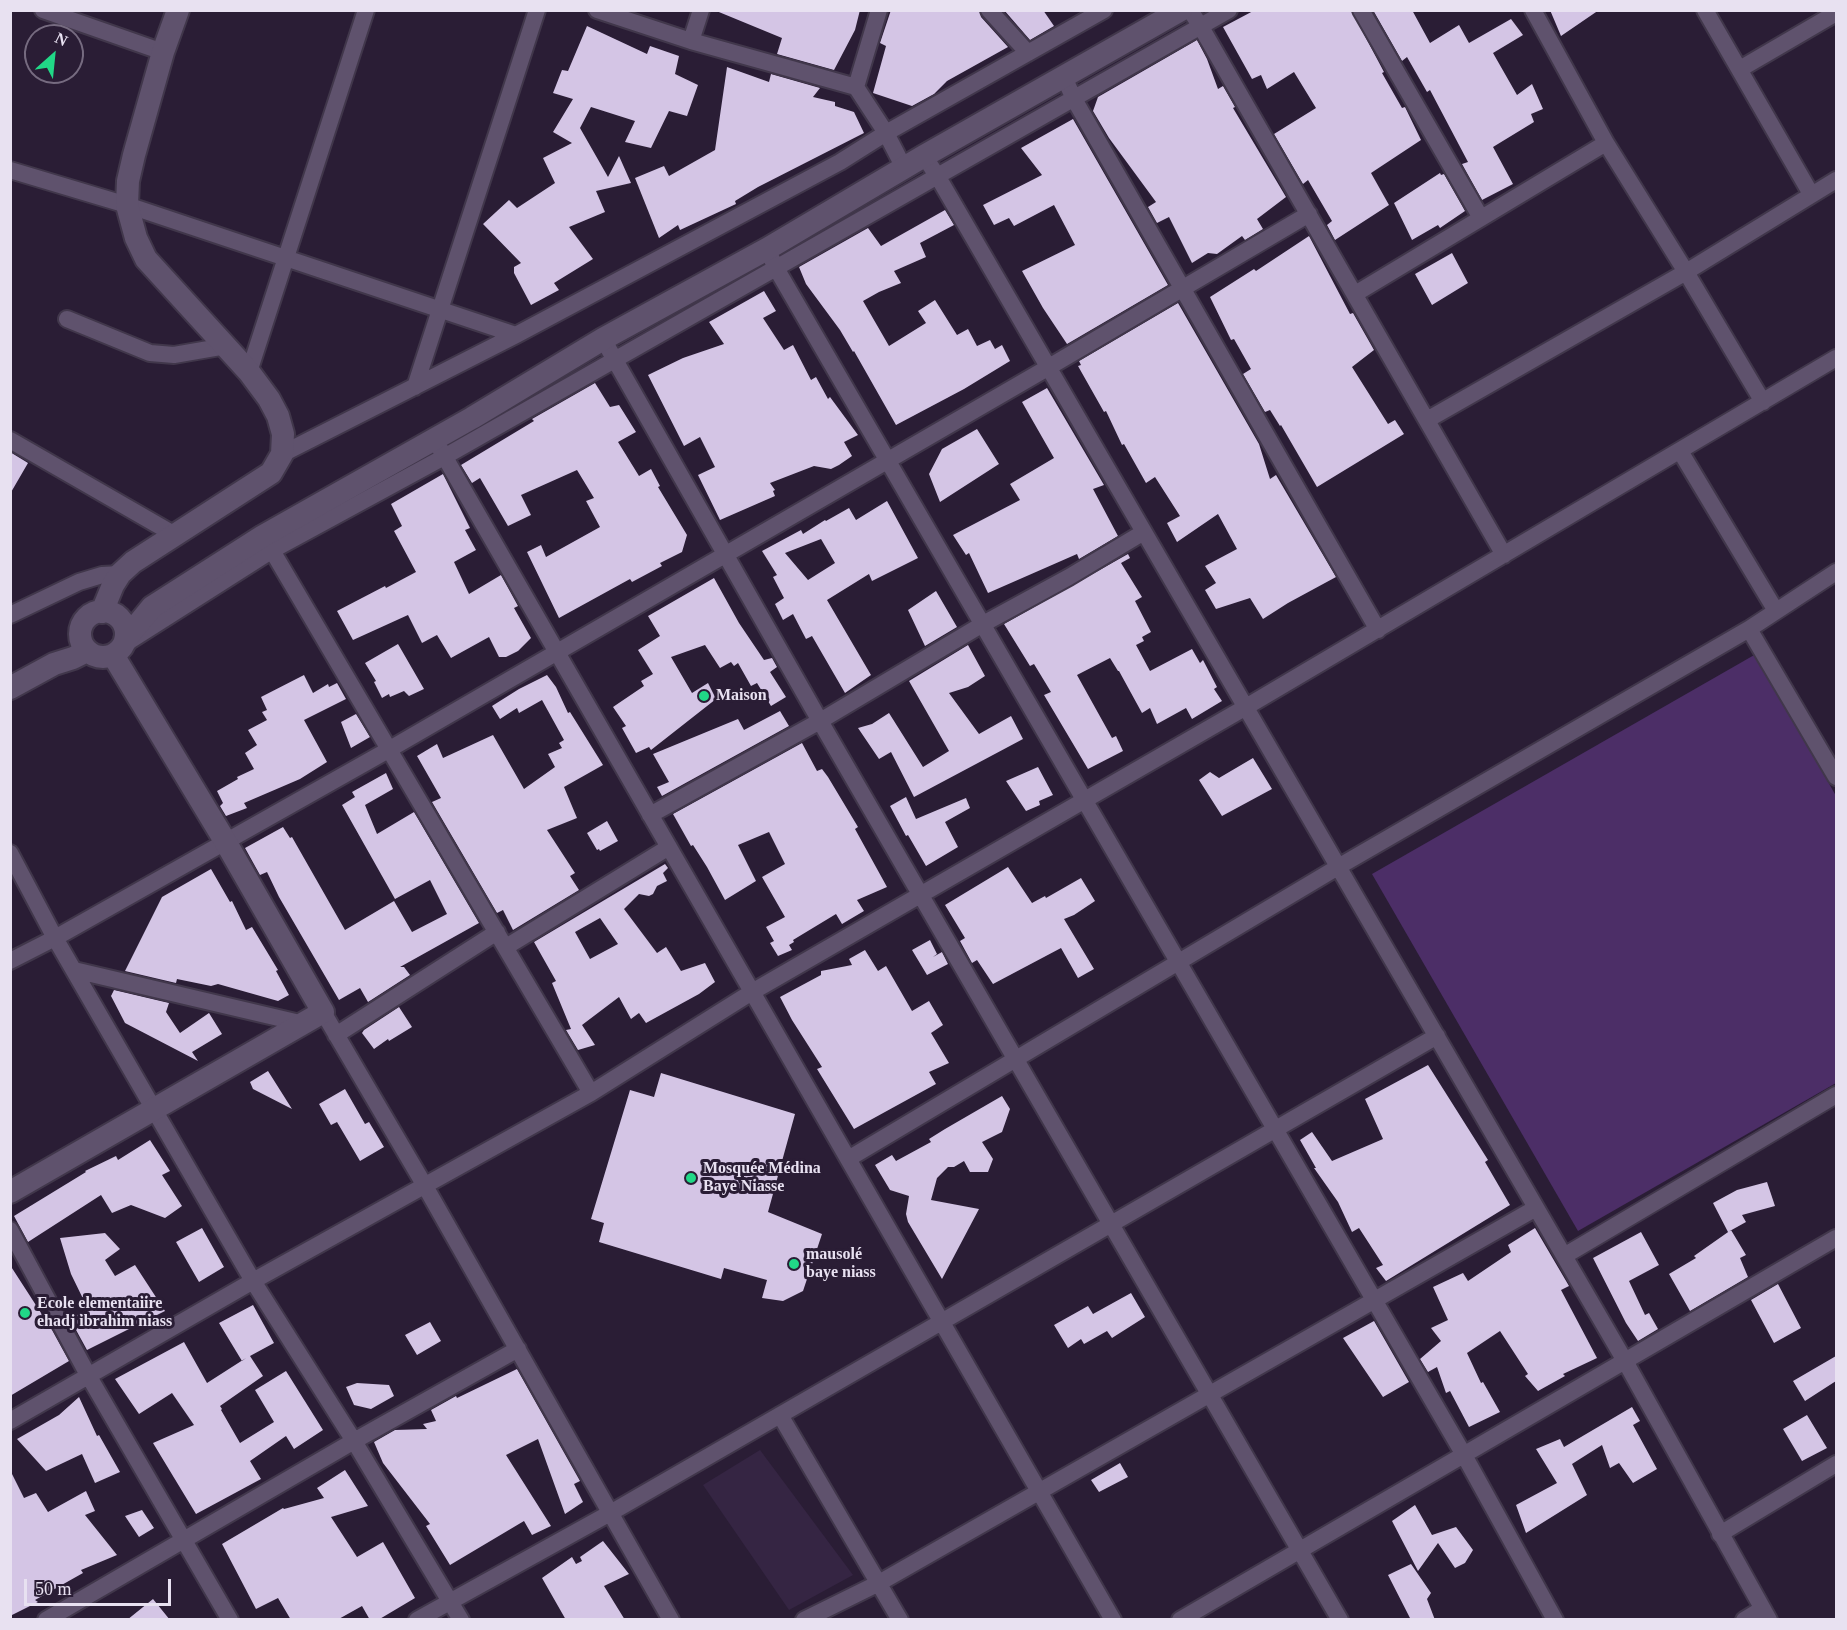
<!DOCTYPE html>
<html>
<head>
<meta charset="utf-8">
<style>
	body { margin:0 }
	#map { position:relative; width:1847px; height:1630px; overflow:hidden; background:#2a1d35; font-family:"Times New Roman",serif }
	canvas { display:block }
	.frame { position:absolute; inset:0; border:12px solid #e8e1f1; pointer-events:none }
	.north { position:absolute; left:24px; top:24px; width:60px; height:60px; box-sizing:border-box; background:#2a1d35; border:2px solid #766b80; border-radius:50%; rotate:27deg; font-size:16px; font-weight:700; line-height:24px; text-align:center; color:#e8e1f1 }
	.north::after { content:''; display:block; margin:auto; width:21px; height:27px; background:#21d887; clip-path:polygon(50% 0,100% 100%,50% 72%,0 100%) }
	.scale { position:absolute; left:24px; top:1579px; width:147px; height:27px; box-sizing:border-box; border:3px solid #e8e1f1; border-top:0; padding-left:8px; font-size:18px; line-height:21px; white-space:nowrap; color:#e8e1f1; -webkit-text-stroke:4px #2a1d35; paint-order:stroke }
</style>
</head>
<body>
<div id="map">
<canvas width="1847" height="1630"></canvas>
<div class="frame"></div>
<div class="north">N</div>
<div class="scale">50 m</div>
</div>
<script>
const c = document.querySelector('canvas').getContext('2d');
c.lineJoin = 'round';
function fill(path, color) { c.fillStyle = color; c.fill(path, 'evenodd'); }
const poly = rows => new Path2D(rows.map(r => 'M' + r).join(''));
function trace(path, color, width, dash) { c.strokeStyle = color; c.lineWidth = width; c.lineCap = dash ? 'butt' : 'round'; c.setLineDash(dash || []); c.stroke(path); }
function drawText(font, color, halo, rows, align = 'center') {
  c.font = font + ' "Times New Roman",serif'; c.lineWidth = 6; c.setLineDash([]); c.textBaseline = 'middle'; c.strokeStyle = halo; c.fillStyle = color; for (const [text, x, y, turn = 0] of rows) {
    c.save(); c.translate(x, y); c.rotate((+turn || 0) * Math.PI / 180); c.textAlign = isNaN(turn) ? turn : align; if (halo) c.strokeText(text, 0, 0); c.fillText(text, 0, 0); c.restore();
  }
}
const built = poly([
	[760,1450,853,1575,789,1610,703,1485]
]);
const green = poly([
	[1756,654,1836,796,1836,1083,1578,1231,1372,874]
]);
const building = poly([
	[714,10,860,10,855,30,834,70,777,54,782,38],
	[891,10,979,10,981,17,1008,47,947,81,934,94,912,106,873,93,886,46,880,43],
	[1004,10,1043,10,1054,26,1030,40],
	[1255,10,1351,10,1384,72,1382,73,1402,108,1405,107,1421,140,1371,173,1389,205,1335,240,1327,225,1332,221,1308,180,1303,184,1274,134,1316,108,1294,72,1267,89,1261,75,1252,79,1223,27],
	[1373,10,1412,10,1430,43,1459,25,1469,43,1511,19,1523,35,1493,53,1517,95,1532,84,1543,109,1531,114,1534,122,1493,147,1513,184,1482,200,1462,164,1468,162,1430,90,1427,92,1407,57,1402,61],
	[1550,10,1599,10,1561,36],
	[587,26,647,54,650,46,679,56,675,74,698,85,687,116,669,111,651,148,625,142,635,121,591,107,580,128,608,177,619,156,631,183,596,191,605,212,569,227,593,259,554,283,559,290,531,305,514,273,514,267,521,263,483,224,509,200,517,208,555,183,543,158,572,143,553,132,573,99,553,93,562,70,568,71],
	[1197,40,1207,59,1218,89,1223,86,1235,107,1233,108,1286,197,1257,219,1263,229,1245,240,1242,236,1217,254,1208,253,1192,263,1169,217,1157,223,1148,207,1156,202,1109,138,1093,111,1098,97],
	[727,67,769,82,771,74,820,88,813,97,835,102,835,106,854,112,864,133,758,187,735,201,736,204,680,230,678,225,659,238,635,178,664,166,669,176,715,150],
	[1073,119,1168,285,1067,344,1043,308,1022,271,1075,245,1054,205,1014,226,1009,218,994,225,983,205,1042,175,1021,148],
	[1440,173,1441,175,1444,174,1465,211,1440,228,1438,225,1412,240,1394,203],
	[945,210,954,225,920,243,926,257,894,271,901,283,879,292,863,301,889,346,926,323,918,311,935,300,957,335,968,329,977,346,990,340,995,349,1002,345,1010,361,964,389,896,425,854,351,853,352,840,330,806,284,799,267,868,228,881,246],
	[1309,236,1350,314,1353,313,1374,350,1352,367,1388,424,1395,420,1404,434,1317,487,1281,425,1280,426,1270,410,1265,412,1243,374,1251,369,1234,339,1231,340,1210,297,1254,269,1256,271],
	[1452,253,1468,283,1432,305,1415,274],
	[764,291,776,311,763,318,784,350,793,345,811,380,816,377,828,399,830,397,858,435,844,442,852,456,839,465,831,469,814,466,770,483,775,490,773,491,775,496,720,520,698,475,715,467,700,437,684,446,648,375,683,358,724,344,709,322],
	[1178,303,1259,444,1270,479,1276,475,1336,577,1288,603,1263,619,1250,598,1216,609,1205,590,1216,583,1205,566,1237,549,1218,514,1177,542,1167,523,1180,516,1155,477,1146,483,1124,444,1122,445,1106,411,1104,412,1078,366,1081,365,1079,361],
	[595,383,610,407,619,405,636,432,618,442,639,476,651,469,660,486,658,487,687,535,682,552,660,563,662,566,632,582,630,579,559,618,527,552,541,545,546,557,600,527,586,501,594,498,577,470,521,495,531,515,508,526,480,478,472,483,461,465,534,421,532,419],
	[1047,388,1104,485,1093,489,1118,536,1079,559,1077,554,988,593,969,553,966,555,953,535,1020,500,1010,484,1054,458,1022,402],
	[977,429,999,464,940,502,929,474,942,449],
	[10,452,28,463,10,494],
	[443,474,470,528,465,530,476,550,454,562,469,594,501,575,518,606,514,608,531,638,518,651,506,657,499,657,489,637,451,658,437,635,422,643,408,615,353,640,337,611,385,586,386,588,416,572,394,531,402,526,391,504],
	[887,501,918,558,872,581,869,574,827,600,871,675,845,693,812,636,806,639,793,614,783,620,775,604,784,598,773,577,777,575,762,551,801,530,803,534,825,520,826,521,849,508,856,520],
	[821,539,835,563,808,580,785,553],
	[1128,554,1130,558,1121,563,1142,597,1135,601,1151,632,1142,637,1144,641,1136,645,1150,671,1192,649,1200,663,1203,660,1217,687,1214,689,1222,701,1192,719,1186,708,1157,724,1150,708,1142,713,1119,671,1118,671,1110,658,1077,675,1112,738,1116,736,1123,751,1088,769,1044,695,1051,692,1034,664,1030,666,1004,624],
	[714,578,739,623,764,660,772,658,777,667,770,672,786,697,771,706,757,683,751,686,738,663,734,666,731,662,720,668,705,645,671,657,692,693,708,683,716,699,651,750,649,747,636,753,622,728,626,726,613,707,644,686,641,681,653,674,638,650,660,636,648,616],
	[936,591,957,627,925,646,908,610],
	[398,644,424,689,409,696,404,691,390,697,389,694,382,698,374,682,376,681,365,663],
	[968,645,985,676,968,687,949,693,979,734,1011,716,1023,739,914,797,891,752,879,759,858,728,872,724,889,713,923,767,949,751,909,681],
	[304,675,313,693,328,684,329,687,337,683,346,699,304,720,327,762,300,779,244,803,247,808,226,816,220,806,223,803,217,791,238,779,237,777,254,769,245,753,257,745,248,730,267,720,262,712,267,710,261,697],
	[547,675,556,687,568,713,570,712,603,765,564,787,577,818,547,830,575,873,570,876,579,890,513,930,503,910,497,913,432,802,441,798,417,756,437,744,443,758,493,735,524,789,555,767,548,754,562,748,559,743,564,740,542,700,519,713,517,708,500,719,492,706,519,689],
	[780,711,789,726,662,796,657,787,669,782,653,754,738,719,744,730],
	[356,714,370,737,351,748,341,722],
	[802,743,817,771,822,769,828,777,858,827,855,829,887,887,857,900,864,911,842,924,836,914,793,940,794,942,789,945,792,950,778,956,770,943,774,941,766,927,785,917,762,877,785,864,769,832,738,845,756,881,725,900,707,867,693,845,691,846,673,814],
	[1253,758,1272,789,1222,816,1199,780,1210,772,1219,778],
	[1038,767,1053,795,1039,801,1040,805,1026,811,1006,781],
	[386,773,393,789,365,805,377,834,414,812,479,923,400,967,404,967,410,975,368,1002,360,988,339,1000,279,897,267,872,260,875,245,848,283,827,290,838,292,837,345,930,394,901,412,932,447,914,430,880,395,899,342,805,355,797,352,792],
	[906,797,916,819,966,798,970,808,945,822,958,847,926,866,908,835,906,836,890,806],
	[607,821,618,841,600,851,599,849,597,850,587,833],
	[665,864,668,868,663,873,667,881,657,886,653,894,649,896,639,894,624,909,657,953,666,947,681,971,705,963,715,982,699,994,646,1023,639,1013,631,1019,619,997,582,1025,595,1045,578,1050,566,1030,571,1029,552,983,556,981,534,942],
	[600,918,618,944,590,959,575,932],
	[1008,867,1032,903,1045,896,1046,898,1081,878,1095,901,1074,915,1064,919,1094,969,1078,978,1061,948,993,984,977,960,972,963,960,941,965,938,945,905],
	[211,869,230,902,232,901,246,930,252,927,278,970,276,971,289,995,278,1001,218,984,211,986,177,979,176,983,125,971,162,897],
	[930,940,937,954,933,957,942,952,948,964,927,975,912,950],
	[865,950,878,971,886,966,912,1011,929,1001,943,1025,931,1033,949,1063,929,1072,936,1084,854,1129,817,1069,822,1067,792,1020,780,997,821,975,821,971,852,965,849,959],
	[114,990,169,1003,166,1012,180,1033,209,1013,222,1034,192,1052,198,1061,125,1023,111,996],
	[399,1007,412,1027,389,1041,388,1039,374,1049,362,1033,364,1030],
	[1428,1065,1488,1160,1485,1162,1510,1205,1386,1281,1376,1268,1383,1265,1359,1228,1352,1232,1338,1202,1314,1168,1316,1168,1300,1140,1312,1132,1332,1161,1383,1139,1365,1099],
	[268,1071,292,1109,253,1089,250,1082],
	[661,1073,795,1114,768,1212,822,1234,803,1291,783,1301,762,1298,767,1280,724,1268,721,1279,599,1242,604,1223,591,1219,630,1090,654,1097],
	[345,1089,365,1124,369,1122,384,1147,360,1161,337,1122,331,1125,319,1104],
	[1002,1096,1010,1109,1002,1132,982,1142,993,1159,988,1172,970,1172,964,1161,954,1167,948,1167,937,1178,931,1200,979,1209,942,1279,908,1222,906,1214,909,1196,890,1190,875,1165,892,1155,896,1161,931,1142,929,1139,945,1129],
	[150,1140,170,1171,162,1175,182,1206,165,1218,131,1205,112,1213,101,1195,28,1242,14,1216,86,1172,85,1171,116,1156,118,1160],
	[1767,1182,1775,1206,1742,1215,1746,1222,1728,1232,1713,1203,1737,1190],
	[202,1228,224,1267,199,1282,176,1242],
	[1535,1228,1569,1286,1561,1290,1597,1358,1563,1374,1565,1376,1538,1391,1525,1376,1528,1374,1500,1331,1467,1353,1481,1383,1483,1382,1500,1412,1469,1427,1450,1391,1446,1393,1437,1367,1428,1372,1420,1359,1441,1341,1431,1328,1448,1320,1433,1287,1463,1273,1468,1281,1511,1252,1508,1245],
	[1731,1230,1746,1255,1740,1258,1748,1277,1690,1311,1669,1274,1696,1258,1694,1256],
	[1641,1232,1659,1265,1629,1281,1645,1315,1649,1313,1658,1329,1638,1341,1626,1323,1593,1258],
	[105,1233,120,1249,105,1260,115,1276,135,1265,165,1311,87,1350,70,1319,88,1309,71,1274,60,1238],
	[10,1265,52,1330,69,1361,10,1396],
	[1778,1284,1801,1328,1774,1343,1751,1300],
	[1131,1293,1145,1317,1112,1338,1107,1331,1084,1344,1081,1339,1068,1348,1054,1325,1088,1306,1093,1314],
	[253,1305,274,1343,250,1356,263,1376,220,1406,222,1409,221,1410,240,1443,274,1422,255,1390,286,1371,323,1430,294,1449,286,1436,250,1461,261,1479,196,1514,153,1443,194,1425,172,1393,139,1414,115,1379,184,1342,207,1383,246,1358,242,1361,219,1323],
	[1374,1321,1409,1382,1383,1397,1343,1338],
	[430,1322,441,1341,417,1355,405,1335],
	[1836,1356,1836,1381,1805,1401,1793,1381],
	[517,1369,580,1481,574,1484,583,1502,565,1514,538,1439,506,1455,551,1526,532,1535,524,1521,450,1565,426,1526,430,1524,383,1463,374,1442,395,1430,427,1429,423,1424,436,1421,431,1410,456,1396,457,1398],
	[357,1383,389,1385,394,1396,371,1409,354,1405,346,1387],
	[79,1397,97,1436,99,1435,120,1472,95,1483,82,1454,46,1471,17,1439,59,1415],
	[1632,1407,1640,1421,1633,1425,1657,1469,1633,1483,1619,1463,1610,1468,1602,1445,1572,1464,1587,1495,1526,1533,1516,1505,1557,1483,1536,1449,1560,1439,1564,1447],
	[1807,1415,1827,1448,1802,1461,1783,1429],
	[1120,1463,1128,1477,1099,1492,1091,1480],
	[10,1470,24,1498,36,1493,48,1512,86,1491,95,1511,85,1515,117,1555,81,1570,83,1573,35,1600,38,1602,10,1616],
	[345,1470,368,1506,331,1517,357,1557,383,1542,415,1598,378,1620,370,1620,362,1606,337,1620,291,1620,278,1598,256,1609,222,1544,283,1508,284,1509,324,1498,317,1488],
	[1415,1505,1432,1535,1456,1527,1473,1550,1465,1563,1455,1568,1438,1543,1418,1571,1392,1521],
	[142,1510,154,1528,139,1537,125,1516],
	[603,1541,629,1574,604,1586,625,1620,566,1620,542,1578,572,1557,576,1564,582,1561,580,1557],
	[1411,1564,1431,1593,1427,1599,1435,1620,1411,1620,1388,1575],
	[153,1599,170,1620,127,1620]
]);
const street = poly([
	[43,10,163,52],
	[597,10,691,41,856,87,886,133,904,168],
	[989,10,1028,53],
	[1190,10,1201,27,1504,555],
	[1361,10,1481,218],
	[1533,10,1606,143,1686,272,1763,402],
	[1705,10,1811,194],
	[691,41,701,10],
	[1740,69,1836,13],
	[1064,77,1074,99,1378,630],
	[856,87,879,10],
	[924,156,938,177,1625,1361,1769,1620],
	[10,170,127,205,516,335],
	[767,249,776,268,1464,1455,1555,1620],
	[1355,294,1606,143],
	[67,319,150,353,174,355,226,346],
	[603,339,820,721,1340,1620],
	[249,372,366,10],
	[415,387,537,10],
	[1427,420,1686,272,1836,180],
	[10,440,175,535],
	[435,440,1113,1620],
	[1680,451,1776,611],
	[282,454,516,335,840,162,886,133,1104,10],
	[267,542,591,1093],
	[10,615,79,582,102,575,120,574],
	[1749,629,1836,777],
	[128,642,271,551,444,457,1229,10],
	[650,815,820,721,983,624,1069,577,1144,532],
	[10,853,55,938,253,1281,354,1441,461,1620],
	[506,947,669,847],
	[10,961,55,938,390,749,1049,367,1309,214],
	[74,970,304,1024],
	[323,1012,425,1186,671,1620],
	[336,1035,497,932],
	[848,1159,1338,867,1749,629,1836,572],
	[10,1230,88,1375,230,1620],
	[1564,1256,1836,1095],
	[780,1415,900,1620],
	[10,1421,253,1281,591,1093,752,992,1246,707,1836,358],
	[1720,1534,1836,1464],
	[46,1620,354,1441,518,1349],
	[417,1620,612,1512,1437,1036],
	[804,1620,879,1583,1536,1208],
	[1180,1620,1836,1238],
	[1744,1620,1762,1609]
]);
const secondary = poly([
	'80 634a23 23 0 1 1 46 0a23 23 0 1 1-46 0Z',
	[102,612,113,585,120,574,133,562,271,473,282,454,283,434,278,416,269,399,249,372,146,259,136,238,127,205,128,181,134,155,163,52,178,10],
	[125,640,152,607,263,536,472,418,603,339,767,249,924,156,1181,10],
	[10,688,54,664,73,658,87,651],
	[10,1192,323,1012,225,841,113,655]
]);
const markers = [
	[704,696,6,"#21d887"],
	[691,1178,6,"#21d887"],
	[794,1264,6,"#21d887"],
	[25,1313,6,"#21d887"]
];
const poiNames = [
	["Maison",716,696],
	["Mosquée Médina",703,1169],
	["Baye Niasse",703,1187],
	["mausolé",806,1255],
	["baye niass",806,1273],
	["Ecole elementaiire",37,1304],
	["ehadj ibrahim niass",37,1322]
];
fill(built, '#352543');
fill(green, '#4c2e67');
fill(building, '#d4c5e5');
trace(street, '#41374b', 20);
trace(secondary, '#41374b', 26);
trace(street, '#5f526d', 16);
trace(secondary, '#5f526d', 22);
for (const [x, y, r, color] of markers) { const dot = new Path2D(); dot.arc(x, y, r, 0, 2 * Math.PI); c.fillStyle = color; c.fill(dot); trace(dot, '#2a1d35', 2); }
drawText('bold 16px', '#e8e1f1', '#2a1d35', poiNames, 'left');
</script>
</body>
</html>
